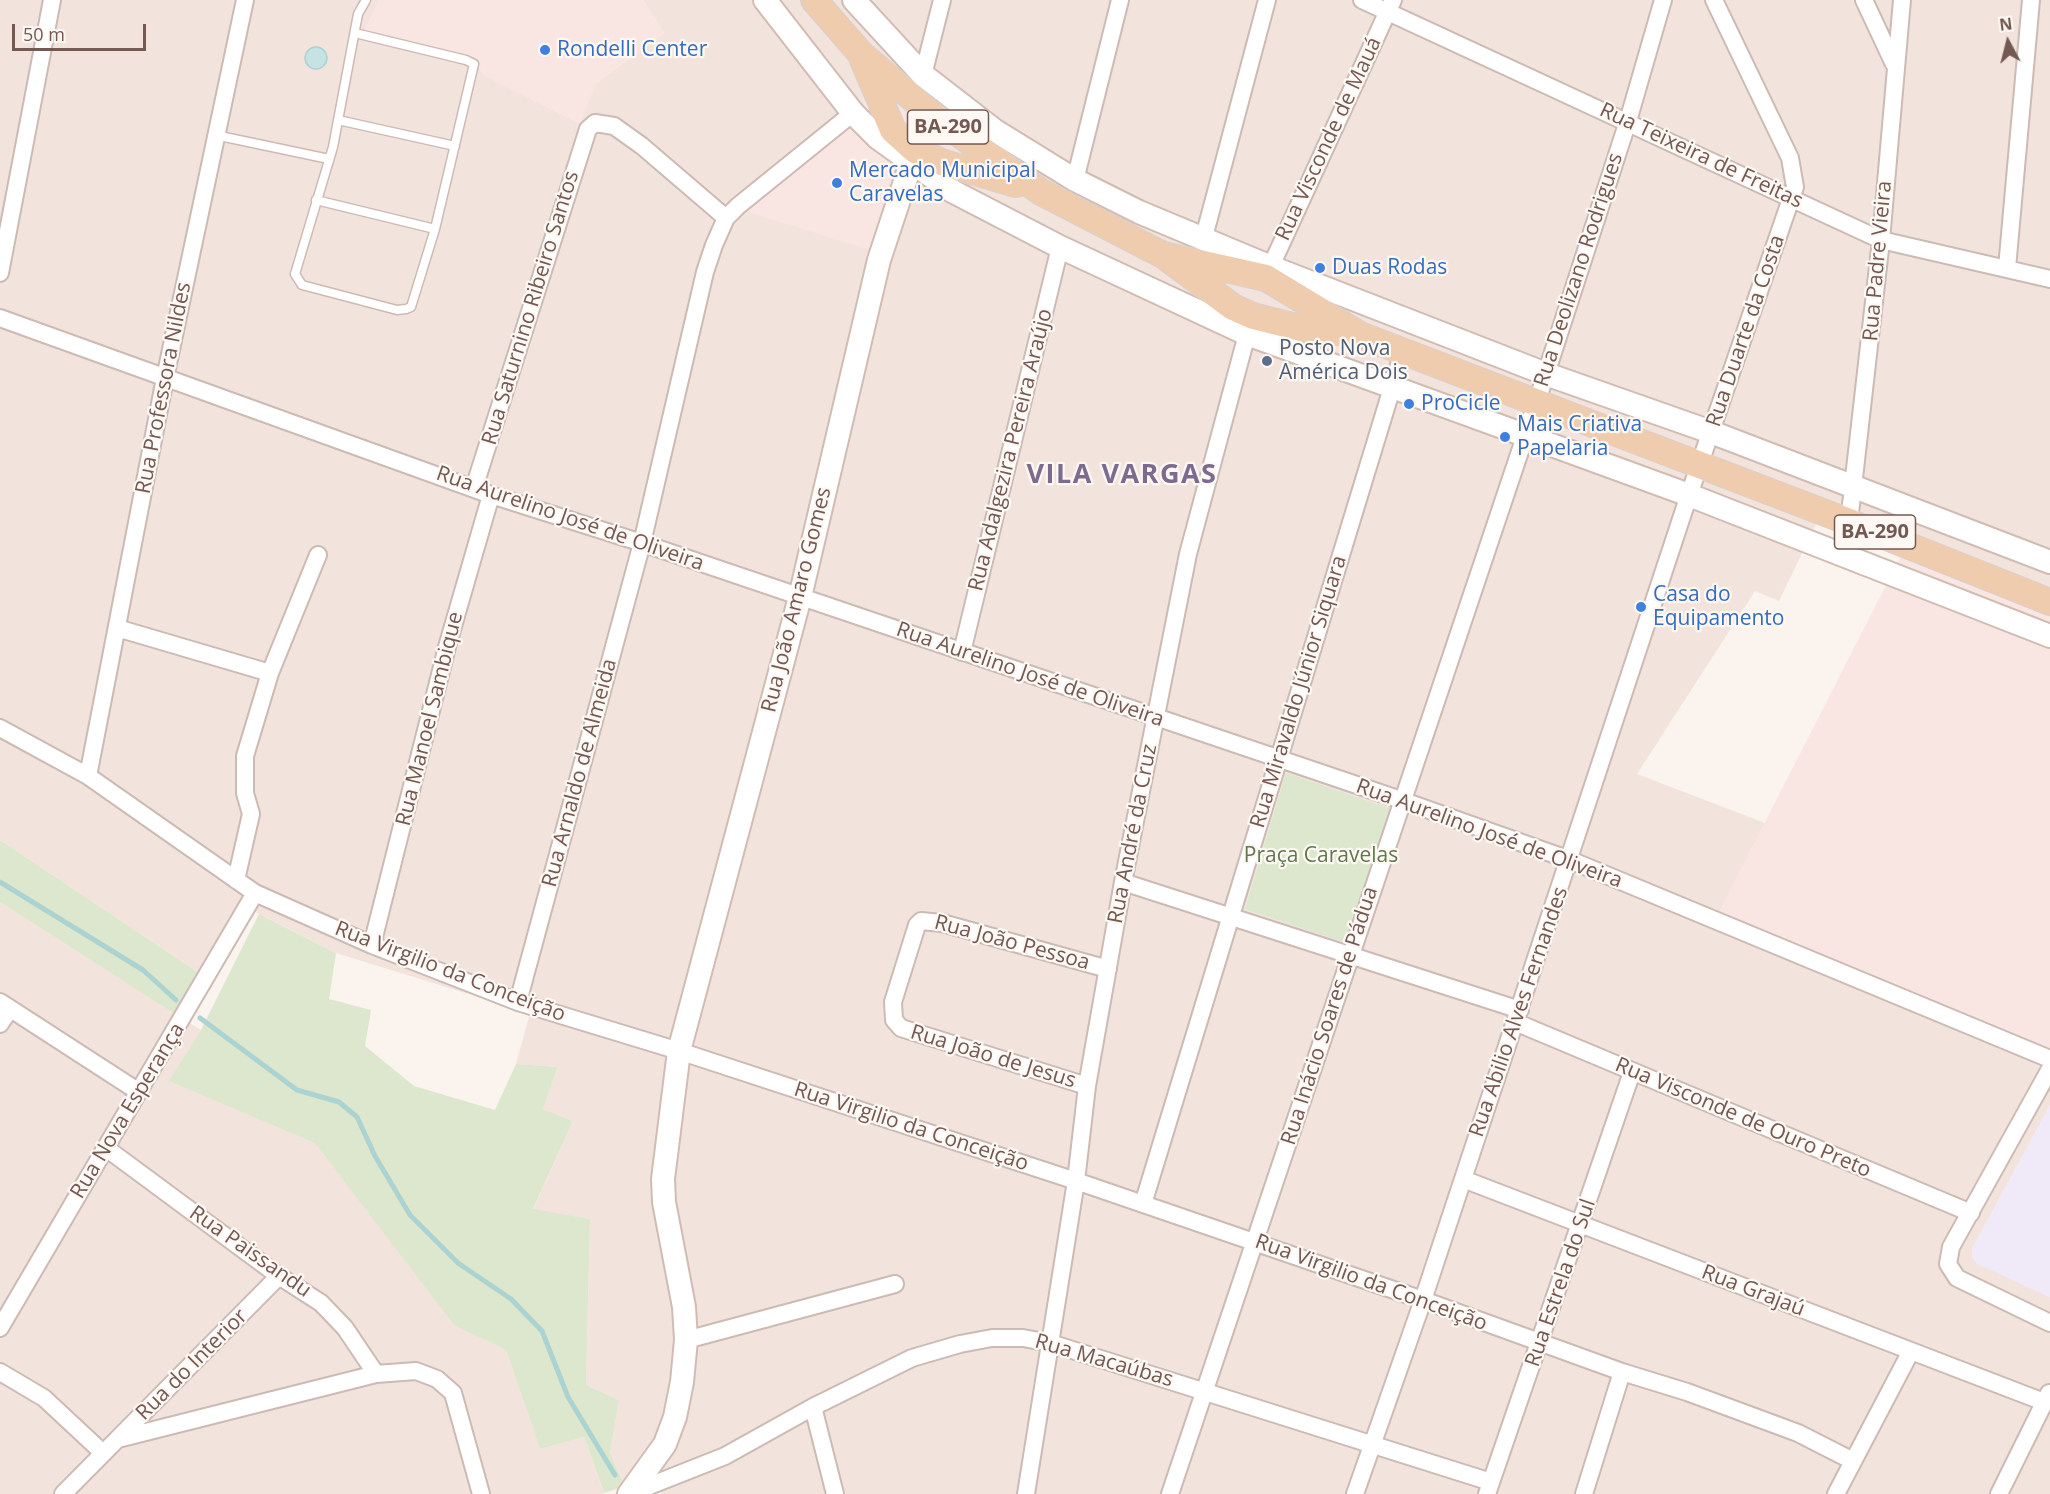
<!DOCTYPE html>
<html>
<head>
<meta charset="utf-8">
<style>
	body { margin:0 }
	#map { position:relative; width:2050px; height:1494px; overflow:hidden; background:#fbf3ee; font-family:"Open Sans",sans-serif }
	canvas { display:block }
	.north { position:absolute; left:1978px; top:12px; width:60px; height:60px; -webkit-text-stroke:4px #fdf8f4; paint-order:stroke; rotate:353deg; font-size:16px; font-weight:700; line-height:24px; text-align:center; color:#745852 }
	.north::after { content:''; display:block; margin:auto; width:21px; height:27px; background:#745852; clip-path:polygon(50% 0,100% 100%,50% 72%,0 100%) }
	.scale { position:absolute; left:12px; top:24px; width:134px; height:27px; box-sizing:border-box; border:3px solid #745852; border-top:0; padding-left:8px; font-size:18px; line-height:21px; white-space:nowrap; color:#745852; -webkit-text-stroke:4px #fdf8f4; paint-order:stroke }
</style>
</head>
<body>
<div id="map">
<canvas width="2050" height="1494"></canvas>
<div class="north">N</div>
<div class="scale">50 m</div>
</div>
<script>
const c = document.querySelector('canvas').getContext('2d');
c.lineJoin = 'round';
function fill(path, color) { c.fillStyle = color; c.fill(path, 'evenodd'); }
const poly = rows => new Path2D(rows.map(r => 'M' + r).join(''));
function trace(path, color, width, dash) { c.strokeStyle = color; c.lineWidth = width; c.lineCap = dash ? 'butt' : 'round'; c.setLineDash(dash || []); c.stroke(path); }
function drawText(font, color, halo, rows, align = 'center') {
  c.font = font + ' "Open Sans",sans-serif'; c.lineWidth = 4.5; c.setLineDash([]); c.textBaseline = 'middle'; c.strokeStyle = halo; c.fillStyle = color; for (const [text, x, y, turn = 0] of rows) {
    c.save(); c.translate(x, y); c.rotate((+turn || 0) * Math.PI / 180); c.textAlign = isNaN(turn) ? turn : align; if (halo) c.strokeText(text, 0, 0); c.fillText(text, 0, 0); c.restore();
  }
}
const residential = poly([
	[0,0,379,0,365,31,472,57,485,76,596,83,664,33,643,0,2050,0,2050,606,1819,518,1779,601,1755,591,1637,774,1765,823,1711,929,2050,1069,2050,1105,1972,1249,1972,1257,1977,1263,2050,1297,2050,1494,662,1494,660,1491,653,1494,629,1494,610,1453,619,1400,586,1385,590,1219,533,1210,573,1121,543,1109,558,1067,516,1064,530,1013,336,953,240,904,199,973,0,840],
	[0,902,201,1030,170,1081,315,1142,454,1324,506,1350,540,1449,584,1437,604,1494,0,1494]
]);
const commercial = poly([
	[379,0,643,0,664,33,596,83,580,124,485,76,472,57,365,31],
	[882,87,934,144,874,251,745,211],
	[1904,550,2050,606,2050,1068,1711,928]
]);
const education = poly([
	[2050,1105,2050,1297,1976,1263,1972,1257,1972,1249]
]);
const green = poly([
	[1286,773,1397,811,1353,945,1245,909],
	[0,840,199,973,175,1014,0,902],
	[259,914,336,953,329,999,371,1010,365,1046,414,1086,495,1110,516,1064,558,1067,543,1109,573,1121,533,1209,590,1219,586,1385,619,1400,610,1453,625,1486,604,1493,584,1437,540,1449,506,1350,454,1325,315,1143,169,1081,201,1030]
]);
const water = poly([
	'305 58a11 11 0 1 1 22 0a11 11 0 1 1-22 0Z'
]);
const stream = poly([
	[0,882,143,970,176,1000],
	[200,1018,297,1090,339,1102,357,1117,375,1156,410,1215,458,1263,511,1299,542,1331,568,1397,615,1475]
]);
const lane = poly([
	[355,33,466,60,474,64,435,229,411,307,406,309,397,310,302,285,295,274,333,147,358,14,366,0],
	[338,120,455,146],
	[215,135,329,159],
	[316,200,435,229]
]);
const street = poly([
	[1362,0,1881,240,2050,279],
	[1864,0,1894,64],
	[923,75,942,0],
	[1075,180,1120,0],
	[1204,237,1267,0],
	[2007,268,2031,0],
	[0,273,52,0],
	[1266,277,1393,0],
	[0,318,491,495,642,543,1401,800,1570,860,2050,1059],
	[474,488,588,129,595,123,614,126,642,146,726,218],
	[1849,522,1881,240,1902,0],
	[117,628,270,673],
	[962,652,1060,247],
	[0,728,88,776,255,893,372,945,518,1002,679,1051,1076,1181,1423,1300,1622,1372,1687,1392,1798,1433,1853,1461],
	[88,776,165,378,245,0],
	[236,880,251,814,245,793,245,756,270,673,318,555],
	[1123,882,1520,1010],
	[372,945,447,647,491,495],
	[0,1002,139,1092],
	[518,1002,642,543,705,272,714,245,726,218,738,206,853,113],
	[1515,1022,1971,1213],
	[0,1024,10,1009],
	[2050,1069,1951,1247,1948,1264,1957,1278,2050,1323],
	[1087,1086,901,1028,894,1020,893,1002,917,925,921,921,942,923,1108,969],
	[106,1148,279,1276,321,1303,345,1328,376,1374],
	[1463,1179,2044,1402],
	[1143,1204,1403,352],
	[0,1328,255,893],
	[686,1340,895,1284],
	[0,1372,44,1398,103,1453],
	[813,1407,835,1494],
	[118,1439,376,1374,416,1371,437,1379,453,1393,481,1494],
	[63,1494,279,1276],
	[629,1494,725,1456,813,1407,912,1358,960,1344,992,1338,1023,1338,1050,1343,1491,1482],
	[1026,1494,1076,1181,1087,1086,1123,882,1188,554,1250,323],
	[1170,1494,1546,374,1628,121,1663,0],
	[1355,1494,1423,1300,1689,495,1795,187,1790,158,1714,0],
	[1487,1494,1632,1072],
	[1584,1494,1622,1372],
	[1836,1494,1911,1351],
	[1999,1494,2049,1393]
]);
const secondary = poly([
	[765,0,853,113,878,138,952,191,1060,247,1247,334,1689,495,2050,636],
	[854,0,923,75,994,130,1075,180,1139,212,1271,267,1546,374,1711,432,2050,562],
	[629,1494,665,1444,675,1417,682,1382,686,1340,684,1307,664,1202,663,1179,679,1051,800,597,879,260,915,151]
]);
const primary = poly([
	[814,0,861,54,931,114,1041,192,1163,255,1233,307,1253,316,1297,327,1348,333],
	[863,60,893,130,915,150,944,163,1016,184],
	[1163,255,1266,278,1360,335,1849,522,2050,602]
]);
const markers = [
	[545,50,6,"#3f7fe0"],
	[837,183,6,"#3f7fe0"],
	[1320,268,6,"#3f7fe0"],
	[1267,361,6,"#5c6f8a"],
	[1409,404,6,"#3f7fe0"],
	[1505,437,6,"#3f7fe0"],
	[1641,607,6,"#3f7fe0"]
];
const shields = [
	[948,127,81],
	[1875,532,81]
];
const shieldNames = [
	["BA-290",948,127],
	["BA-290",1875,532]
];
const shopNames = [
	["Rondelli Center",557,50],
	["Mercado Municipal",849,171],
	["Caravelas",849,195],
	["Duas Rodas",1332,268],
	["ProCicle",1421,404],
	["Mais Criativa",1517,425],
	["Papelaria",1517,449],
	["Casa do",1653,595],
	["Equipamento",1653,619]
];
const streetNames = [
	["Rua Visconde de Mauá",1329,139,-65],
	["Rua Teixeira de Freitas",1701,156,25],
	["Rua Padre Vieira",1878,261,-85],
	["Rua Deolizano Rodrigues",1579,270,-72],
	["Rua Saturnino Ribeiro Santos",531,308,-73],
	["Rua Duarte da Costa",1746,331,-71],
	["Rua Professora Nildes",164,388,-79],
	["Rua Adalgezira Pereira Araújo",1011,450,-76],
	["Rua Aurelino José de Oliveira",570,519,19],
	["Rua João Amaro Gomes",797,600,-76],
	["Rua Aurelino José de Oliveira",1030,675,19],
	["Rua Miravaldo Júnior Siquara",1299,692,-73],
	["Rua Manoel Sambique",430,719,-76],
	["Rua Arnaldo de Almeida",580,773,-75],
	["Rua André da Cruz",1133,834,-79],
	["Rua Aurelino José de Oliveira",1489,834,20],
	["Rua João Pessoa",1012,943,15],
	["Rua Virgilio da Conceição",450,972,21],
	["Rua Abilio Alves Fernandes",1519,1012,-71],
	["Rua Inácio Soares de Pádua",1330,1016,-72],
	["Rua João de Jesus",993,1057,17],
	["Rua Nova Esperança",128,1111,-59],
	["Rua Visconde de Ouro Preto",1743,1118,23],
	["Rua Virgilio da Conceição",911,1127,18],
	["Rua Paissandu",250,1252,35],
	["Rua Virgilio da Conceição",1371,1283,20],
	["Rua Estrela do Sul",1561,1283,-71],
	["Rua Grajaú",1753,1291,21],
	["Rua Macaúbas",1104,1361,16],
	["Rua do Interior",192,1365,-45]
];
const serviceNames = [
	["Posto Nova",1279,349],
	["América Dois",1279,373]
];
const parkNames = [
	["Praça Caravelas",1321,856]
];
const districtNames = [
	["VILA VARGAS",1122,475]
];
fill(residential, '#f2e4dd');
fill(commercial, '#f9e6e3');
fill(education, '#f0eaf8');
fill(green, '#dce7cd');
fill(water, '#c4e3e2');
trace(water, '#abd3d2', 1.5);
trace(stream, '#abd3d2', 5);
trace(lane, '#ccbab4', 11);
trace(street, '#ccbab4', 20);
trace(secondary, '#d1bcb4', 26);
trace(primary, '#d8d0cf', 28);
trace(lane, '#fff', 8);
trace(street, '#fff', 16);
trace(secondary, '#fff', 22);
trace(primary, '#f0ccaf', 26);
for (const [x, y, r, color] of markers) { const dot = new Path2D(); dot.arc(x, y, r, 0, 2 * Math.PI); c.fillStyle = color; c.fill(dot); trace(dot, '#fdf8f4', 2); }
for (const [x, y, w] of shields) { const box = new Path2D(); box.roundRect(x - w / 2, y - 17, w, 34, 4.5); c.fillStyle = '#fdf8f4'; c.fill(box); trace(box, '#745852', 1.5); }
drawText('bold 20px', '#745852', null, shieldNames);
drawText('21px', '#366cbe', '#fdf8f4', shopNames, 'left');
drawText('21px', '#745852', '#fdf8f4', streetNames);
drawText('21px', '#4e5e75', '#fdf8f4', serviceNames, 'left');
drawText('21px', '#60784c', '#fdf8f4', parkNames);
c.letterSpacing = '1.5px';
drawText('bold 27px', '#7c6b8f', '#fdf8f4', districtNames);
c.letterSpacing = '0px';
</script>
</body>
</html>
